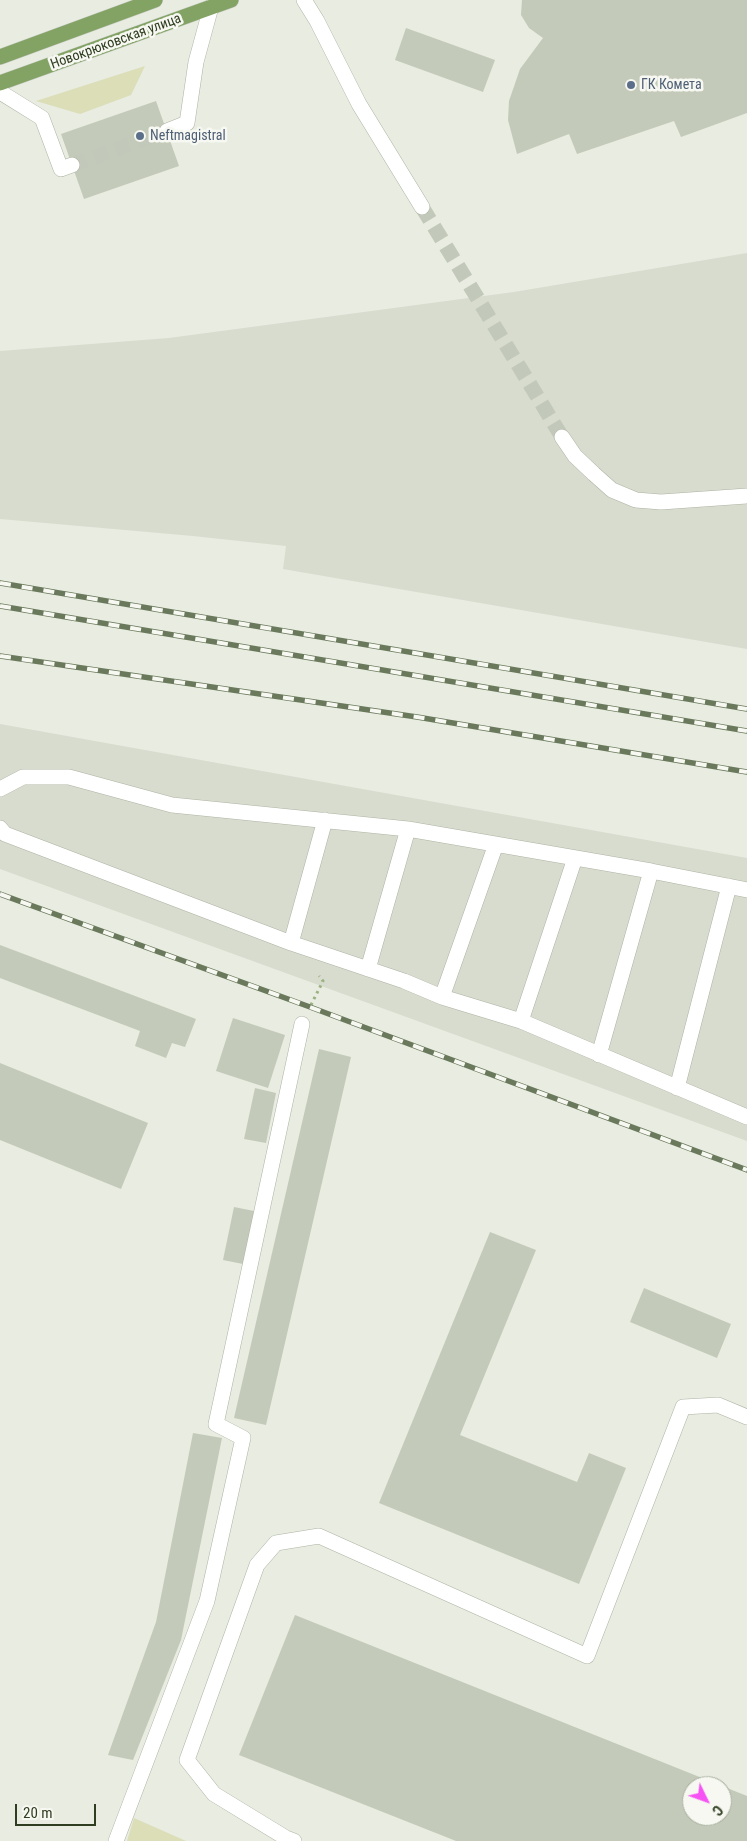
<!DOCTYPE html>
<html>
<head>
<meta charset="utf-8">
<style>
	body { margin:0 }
	#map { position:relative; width:747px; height:1841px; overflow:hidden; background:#e8ece1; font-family:"Roboto Condensed",sans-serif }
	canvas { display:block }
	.north { position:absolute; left:682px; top:1776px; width:50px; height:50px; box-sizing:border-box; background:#f6f8f1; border:1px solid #a6ad9d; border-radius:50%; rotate:132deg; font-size:14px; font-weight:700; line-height:20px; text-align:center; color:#2f3d20 }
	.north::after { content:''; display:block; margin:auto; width:18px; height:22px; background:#f753f4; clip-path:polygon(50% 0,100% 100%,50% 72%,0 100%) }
	.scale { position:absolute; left:15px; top:1804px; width:81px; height:22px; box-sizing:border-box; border:2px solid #2f3d20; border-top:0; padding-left:6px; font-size:15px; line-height:18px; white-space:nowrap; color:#2f3d20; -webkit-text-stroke:4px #f6f8f1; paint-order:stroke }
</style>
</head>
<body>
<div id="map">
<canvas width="747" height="1841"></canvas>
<div class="north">С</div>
<div class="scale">20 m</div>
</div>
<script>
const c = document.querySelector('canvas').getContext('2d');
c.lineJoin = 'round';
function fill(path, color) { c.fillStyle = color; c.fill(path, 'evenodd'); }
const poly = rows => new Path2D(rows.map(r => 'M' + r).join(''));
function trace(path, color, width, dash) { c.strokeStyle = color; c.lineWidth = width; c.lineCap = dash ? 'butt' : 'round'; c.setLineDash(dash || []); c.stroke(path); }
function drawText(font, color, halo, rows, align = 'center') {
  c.font = font + ' "Roboto Condensed",sans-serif'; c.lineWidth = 5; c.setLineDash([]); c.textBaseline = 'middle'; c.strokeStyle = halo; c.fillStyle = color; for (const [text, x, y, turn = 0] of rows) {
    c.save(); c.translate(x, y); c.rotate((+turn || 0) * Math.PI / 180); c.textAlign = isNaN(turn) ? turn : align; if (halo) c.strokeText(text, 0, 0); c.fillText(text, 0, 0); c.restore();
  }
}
const built = poly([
	[747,253,747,649,283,569,286,546,193,536,0,519,0,351,169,338,514,292],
	[0,724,747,858,747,1141,0,869]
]);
const green = poly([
	[145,66,131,95,80,114,36,101],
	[134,1818,186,1841,127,1841]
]);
const building = poly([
	[522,0,747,0,747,113,681,137,674,121,577,154,569,134,517,154,508,120,509,101,520,69,543,38,529,28,521,15],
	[406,28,495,60,483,92,395,60],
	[156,101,179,166,84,199,61,134],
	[0,945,196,1019,185,1047,172,1043,166,1058,135,1046,140,1031,0,978],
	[233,1018,285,1035,268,1088,216,1071],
	[319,1049,351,1057,266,1425,234,1418],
	[0,1063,148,1123,121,1189,0,1140],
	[255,1088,276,1093,266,1143,244,1139],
	[234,1207,254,1211,243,1264,223,1260],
	[490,1232,536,1250,460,1435,577,1482,589,1453,626,1468,579,1584,379,1503],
	[644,1288,731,1324,717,1358,630,1322],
	[193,1433,222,1438,181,1640,133,1760,108,1755,156,1622],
	[295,1615,747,1796,747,1841,456,1841,239,1755],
	[692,1786,722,1786,722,1816,692,1816]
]);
const minorTunnel = poly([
	[72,165,167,131],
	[422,207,562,437]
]);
const path = poly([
	[311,1005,323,981,319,976]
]);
const minor = poly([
	[304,0,317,21,359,104,422,207],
	[0,92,42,118,61,169,72,165],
	[167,131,187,123,196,62,211,7],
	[562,437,575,456,594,474,612,490,636,500,661,502,747,496],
	[0,789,23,777,69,777,172,805,408,829,651,871,747,890],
	[0,828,5,834,291,943,404,981,442,997,521,1021,747,1117],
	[291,943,325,820],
	[368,969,408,829],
	[442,997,496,844],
	[521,1021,575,858],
	[599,1055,651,871],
	[677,1088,729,886],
	[116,1841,207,1601,243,1438,216,1424,302,1024],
	[294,1841,286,1838,214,1794,187,1760,257,1565,276,1543,319,1536,587,1656,683,1407,718,1405,747,1417]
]);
const major = poly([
	[0,57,155,0],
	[0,83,231,0]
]);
const rail = poly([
	[0,583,747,709],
	[0,606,747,731],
	[0,656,417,717,747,772],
	[0,894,310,1007,747,1170]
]);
const markers = [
	[631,85,5,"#5c6f8a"],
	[140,136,5,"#5c6f8a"]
];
const streetNames = [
	["Новокрюковская улица",116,42,-20]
];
const serviceNames = [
	["ГК Комета",641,85],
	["Neftmagistral",150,136]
];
fill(built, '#d8dccf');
fill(green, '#dcdeb8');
fill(building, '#c4cab9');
trace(minorTunnel, '#c3c9ba', 15, [15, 8]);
trace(minor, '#adb4a3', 16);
trace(major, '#c5c9c1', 16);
trace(path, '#9ab180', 3, [2.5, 4]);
trace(minor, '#fff', 15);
trace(major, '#82a363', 15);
trace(rail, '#6a795b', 5.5);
trace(rail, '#f6f8f1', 4, [11]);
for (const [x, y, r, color] of markers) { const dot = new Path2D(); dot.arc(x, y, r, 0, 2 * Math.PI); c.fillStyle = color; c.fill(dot); trace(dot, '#f6f8f1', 2); }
drawText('14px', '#2f3d20', '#f6f8f1', streetNames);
drawText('14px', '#4e5e75', '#f6f8f1', serviceNames, 'left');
</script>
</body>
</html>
